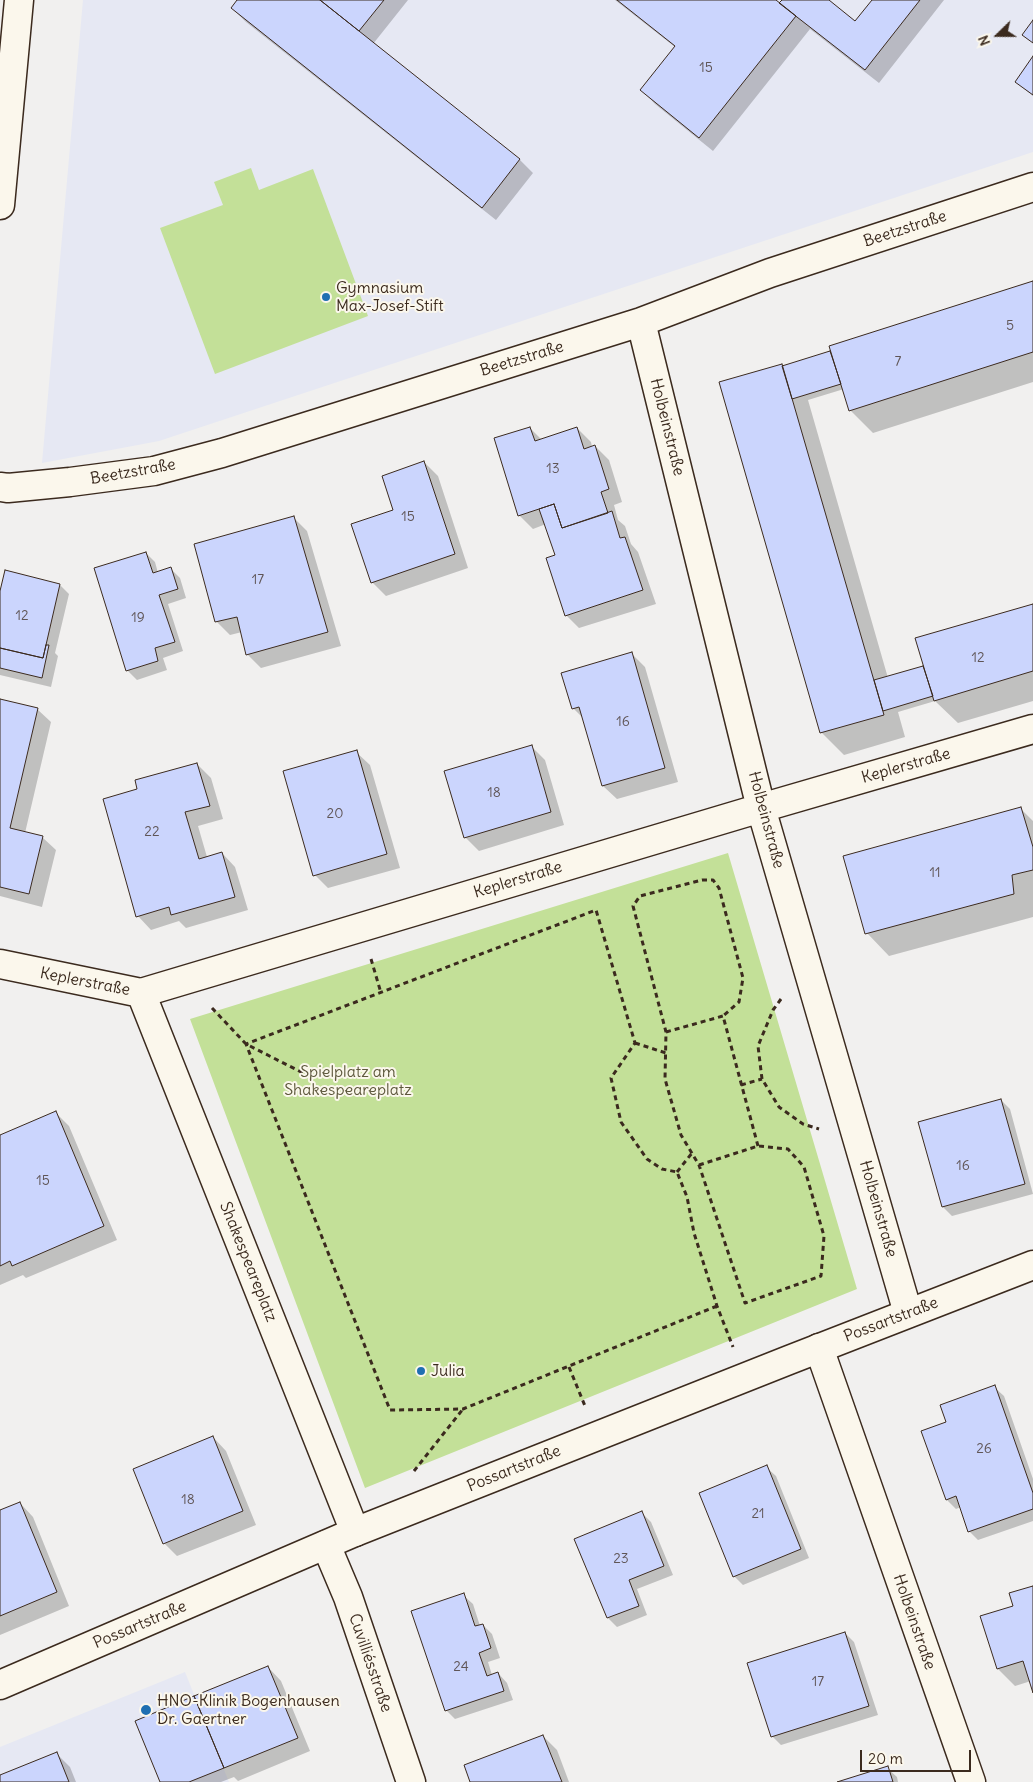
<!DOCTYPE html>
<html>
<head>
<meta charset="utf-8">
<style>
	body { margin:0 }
	#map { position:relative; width:1033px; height:1782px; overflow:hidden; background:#f1f0ef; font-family:Delius,sans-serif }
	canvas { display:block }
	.north { position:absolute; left:973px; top:10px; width:50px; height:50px; -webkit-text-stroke:4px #fbf7ec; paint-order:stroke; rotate:248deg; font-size:14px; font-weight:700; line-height:20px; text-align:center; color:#3b2a1e }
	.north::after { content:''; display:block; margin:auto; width:18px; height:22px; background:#3b2a1e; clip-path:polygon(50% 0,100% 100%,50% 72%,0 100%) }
	.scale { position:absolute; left:860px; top:1750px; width:111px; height:22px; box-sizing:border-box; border:2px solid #3b2a1e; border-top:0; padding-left:6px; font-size:15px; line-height:18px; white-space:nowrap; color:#3b2a1e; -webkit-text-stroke:4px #fbf7ec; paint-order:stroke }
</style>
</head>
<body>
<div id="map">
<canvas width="1033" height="1782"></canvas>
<div class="north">N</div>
<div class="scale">20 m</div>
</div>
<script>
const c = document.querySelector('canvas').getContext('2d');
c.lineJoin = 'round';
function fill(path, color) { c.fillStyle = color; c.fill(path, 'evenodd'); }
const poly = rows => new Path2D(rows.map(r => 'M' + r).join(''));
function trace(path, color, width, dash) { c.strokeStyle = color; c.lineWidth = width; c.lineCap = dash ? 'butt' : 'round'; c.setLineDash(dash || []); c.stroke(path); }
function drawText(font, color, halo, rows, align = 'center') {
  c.font = font + ' Delius,sans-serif'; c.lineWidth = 4; c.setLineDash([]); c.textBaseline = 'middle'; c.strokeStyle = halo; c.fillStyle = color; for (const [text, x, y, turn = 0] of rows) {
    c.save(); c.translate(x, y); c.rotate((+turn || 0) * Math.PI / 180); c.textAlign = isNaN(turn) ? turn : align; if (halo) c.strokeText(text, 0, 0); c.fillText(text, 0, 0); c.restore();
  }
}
const built = poly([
	[83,0,1033,0,1033,152,159,441,42,463],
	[185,1672,229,1782,0,1782,0,1747]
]);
const green = poly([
	[251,168,259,190,313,169,368,316,215,374,160,228,223,205,214,182],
	[728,853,857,1289,365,1488,190,1019]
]);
const shadow = poly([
	[239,0,408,0,373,44,520,160,533,173,496,220,246,22,232,8],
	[615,0,774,0,780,4,783,0,827,0,855,23,874,0,944,0,879,83,810,29,713,151,655,104,642,90,675,47],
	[1033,59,1033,96,1016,82],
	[1033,283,1033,382,873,433,850,410,844,389,808,400,888,678,923,668,926,671,1033,605,1033,701,958,723,935,701,898,712,905,737,844,755,821,732,783,367,830,352,833,356],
	[530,428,542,440,577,428,591,442,592,447,595,446,609,460,622,502,614,505,618,520,625,526,631,544,638,552,656,604,579,628,566,615,556,556,546,524,533,529,519,515],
	[424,462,438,476,468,568,386,596,372,582],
	[293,517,307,531,341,646,261,668,247,654,242,632,230,635,216,621],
	[146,553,155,562,158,573,171,569,180,578,186,598,168,604,183,651,163,658,167,670,137,680,128,671,96,569],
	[60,585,69,594,55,653,58,656,51,687,0,675,0,596],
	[632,654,645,667,678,782,617,799,603,786,584,719,573,708],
	[0,700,37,709,51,722,25,833,42,837,56,850,42,907,0,896],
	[531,746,545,760,564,825,479,851,465,837],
	[356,752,370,765,400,868,328,888,315,875],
	[197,764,211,778,223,819,198,826,207,857,222,853,235,867,248,910,186,928,179,921,151,930,138,916,138,790],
	[1020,808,1033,821,1033,917,889,956,867,933],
	[1001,1100,1010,1109,1033,1194,952,1216,943,1207,920,1123],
	[56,1113,69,1126,117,1240,26,1278,23,1275,0,1285,0,1136],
	[994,1387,1004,1396,1033,1479,1033,1521,978,1540,969,1531,961,1507,956,1509,947,1500,947,1423],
	[213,1437,226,1451,256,1525,177,1556,164,1543],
	[766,1467,776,1476,809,1558,743,1585,734,1576],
	[20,1503,33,1517,69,1606,0,1635,0,1511],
	[642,1513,651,1522,673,1575,637,1589,647,1615,617,1627,608,1618,575,1540],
	[1033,1587,1033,1689,1031,1681,1015,1686,998,1669,982,1617,1014,1607],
	[463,1595,473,1604,480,1626,483,1625,492,1634,500,1658,488,1662,492,1675,498,1673,507,1683,513,1700,455,1719,446,1710],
	[845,1633,854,1642,878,1715,781,1745,772,1736],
	[268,1667,281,1681,310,1751,238,1781,234,1777,221,1782,162,1782],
	[543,1736,557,1750,569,1782,472,1782],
	[56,1753,70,1767,76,1782,0,1782,0,1777],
	[887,1768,897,1777,898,1782,841,1782]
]);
const building = poly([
	[237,0,320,0,520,159,482,208,231,8,237,0],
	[320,0,384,0,359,31,320,0],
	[617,0,776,0,796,16,699,138,640,90,675,46,617,0],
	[782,0,829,0,855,21,872,0,920,0,865,70,779,3,782,0],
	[1033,20,1033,43,1022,35,1033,20],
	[1033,56,1033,95,1015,82,1033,56],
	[1033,281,1033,352,849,411,829,346,1033,281],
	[830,351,841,384,792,399,782,366,830,351],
	[782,364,884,715,820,733,719,382,782,364],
	[530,427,535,441,577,427,584,449,595,445,609,489,601,492,608,513,562,528,554,504,518,516,494,438,530,427],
	[424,461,455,554,371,583,351,524,393,510,382,476,424,461],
	[554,504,562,528,612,511,620,538,625,537,643,590,565,616,546,558,555,555,539,509,554,504],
	[294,516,328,632,246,655,237,617,215,622,194,544,294,516],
	[146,552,153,573,171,567,178,589,159,595,175,642,155,648,158,661,126,671,94,568,146,552],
	[5,570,60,584,43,658,0,648,0,591,5,570],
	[1033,604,1033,671,934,701,915,638,1033,604],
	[46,645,49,645,42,678,0,668,0,648,43,658,46,645],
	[632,652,665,768,602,786,579,707,572,709,561,673,632,652],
	[923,666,933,696,883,711,874,680,923,666],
	[0,699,38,708,10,828,43,836,29,894,0,887,0,699],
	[532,745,551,812,464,838,444,771,532,745],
	[357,750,387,854,313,876,283,771,357,750],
	[197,763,210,806,185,812,199,859,222,852,235,897,171,915,169,907,136,917,103,799,137,789,135,780,197,763],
	[1021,807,1033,847,1033,870,1012,875,1014,894,865,934,843,856,1021,807],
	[1001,1099,1025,1184,942,1207,918,1122,1001,1099],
	[56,1111,104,1226,12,1266,10,1261,0,1266,0,1135,56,1111],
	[995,1385,1033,1493,1033,1509,968,1532,956,1496,946,1500,921,1431,946,1422,940,1405,995,1385],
	[213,1436,243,1511,163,1544,133,1469,213,1436],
	[767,1465,801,1549,733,1577,699,1493,767,1465],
	[20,1502,57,1592,0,1616,0,1510,20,1502],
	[642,1511,664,1566,629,1580,639,1606,607,1618,574,1539,642,1511],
	[1033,1586,1033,1693,1023,1661,997,1669,980,1616,1013,1606,1009,1593,1033,1586],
	[464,1593,475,1626,483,1624,491,1648,479,1653,487,1676,498,1672,504,1691,445,1711,411,1611,464,1593],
	[845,1632,869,1706,771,1737,747,1663,845,1632],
	[268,1666,298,1738,224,1768,194,1696,268,1666],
	[194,1696,224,1768,189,1782,160,1782,135,1721,194,1696],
	[543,1735,562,1782,470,1782,464,1765,543,1735],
	[57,1752,69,1782,0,1782,0,1775,57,1752],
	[888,1766,893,1782,837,1782,888,1766]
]);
const path = poly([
	[371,959,381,993],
	[781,999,773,1010,758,1046,762,1079,779,1107,803,1124,819,1129],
	[212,1008,246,1044,303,1073],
	[666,1032,723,1016,758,1146],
	[635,1043,666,1053],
	[741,1085,762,1079],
	[699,1165,758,1146,788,1149,804,1167,824,1236,821,1276,745,1303,699,1165,681,1135,665,1079,666,1032,633,906,640,896,702,880,713,880,719,888,743,978,739,1002,723,1016],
	[677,1172,692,1153],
	[717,1306,463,1409,390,1410,246,1044,596,910,635,1043,611,1078,621,1122,647,1159,662,1169,677,1172,687,1197,694,1233,717,1306,733,1347],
	[569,1367,585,1406],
	[414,1471,463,1409]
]);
const minor = poly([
	[0,205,19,0],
	[641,322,761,808,908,1313],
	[0,487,8,488,70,482,154,471,222,453,641,322,770,273,1033,187],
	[0,964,141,993,761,808,1033,729],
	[141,993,355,1532],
	[819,1348,971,1782],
	[326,1545,348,1597,411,1782]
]);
const tertiary = poly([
	[0,1685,355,1532,789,1360,1033,1265]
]);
const markers = [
	[326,297,5,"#1f6fb2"],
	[421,1371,5,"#1f6fb2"],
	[146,1710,6,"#1f6fb2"]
];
const numberNames = [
	["15",706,68],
	["5",1010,326],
	["7",898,362],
	["13",553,469],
	["15",408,517],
	["17",258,580],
	["12",22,616],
	["19",138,618],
	["12",978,658],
	["16",623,722],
	["18",494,793],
	["20",335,814],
	["22",152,832],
	["11",935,873],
	["16",963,1166],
	["15",43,1181],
	["26",984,1449],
	["18",188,1500],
	["21",758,1514],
	["23",621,1559],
	["24",461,1667],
	["17",818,1682]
];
const streetNames = [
	["Beetzstraße",905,229,-18],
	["Beetzstraße",522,359,-17],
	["Holbeinstraße",667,427,76],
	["Beetzstraße",133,472,-10],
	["Keplerstraße",906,766,-16],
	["Holbeinstraße",766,820,75],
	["Keplerstraße",518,880,-17],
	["Keplerstraße",85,982,11],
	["Holbeinstraße",878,1209,74],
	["Shakespeareplatz",248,1262,68],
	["Possartstraße",891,1320,-21],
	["Possartstraße",514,1469,-22],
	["Holbeinstraße",914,1622,71],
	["Possartstraße",140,1625,-23],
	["Cuvilliésstraße",370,1663,71]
];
const poiNames = [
	["Gymnasium",336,288],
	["Max-Josef-Stift",336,306],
	["Julia",431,1371],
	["HNO-Klinik Bogenhausen",157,1701],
	["Dr. Gaertner",157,1719]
];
const parkNames = [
	["Spielplatz am",348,1072],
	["Shakespeareplatz",348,1090]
];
fill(built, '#e6e8f3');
fill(green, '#c3e098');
fill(shadow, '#0003');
fill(building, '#cbd5fd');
trace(building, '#3b2a1e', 1);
trace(minor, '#3b2a1e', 31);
trace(tertiary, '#3b2a1e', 31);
trace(path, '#3b2a1e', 3, [5, 4]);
trace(minor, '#fbf7ec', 28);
trace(tertiary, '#fbf7ec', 28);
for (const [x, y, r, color] of markers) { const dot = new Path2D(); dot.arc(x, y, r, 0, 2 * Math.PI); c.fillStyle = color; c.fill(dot); trace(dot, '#fbf7ec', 2); }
drawText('14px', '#5f5556', null, numberNames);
drawText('16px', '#3b2a1e', '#fbf7ec', streetNames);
drawText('16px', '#3b2a1e', '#fbf7ec', poiNames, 'left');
drawText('16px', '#5d583c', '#fbf7ec', parkNames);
</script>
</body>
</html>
